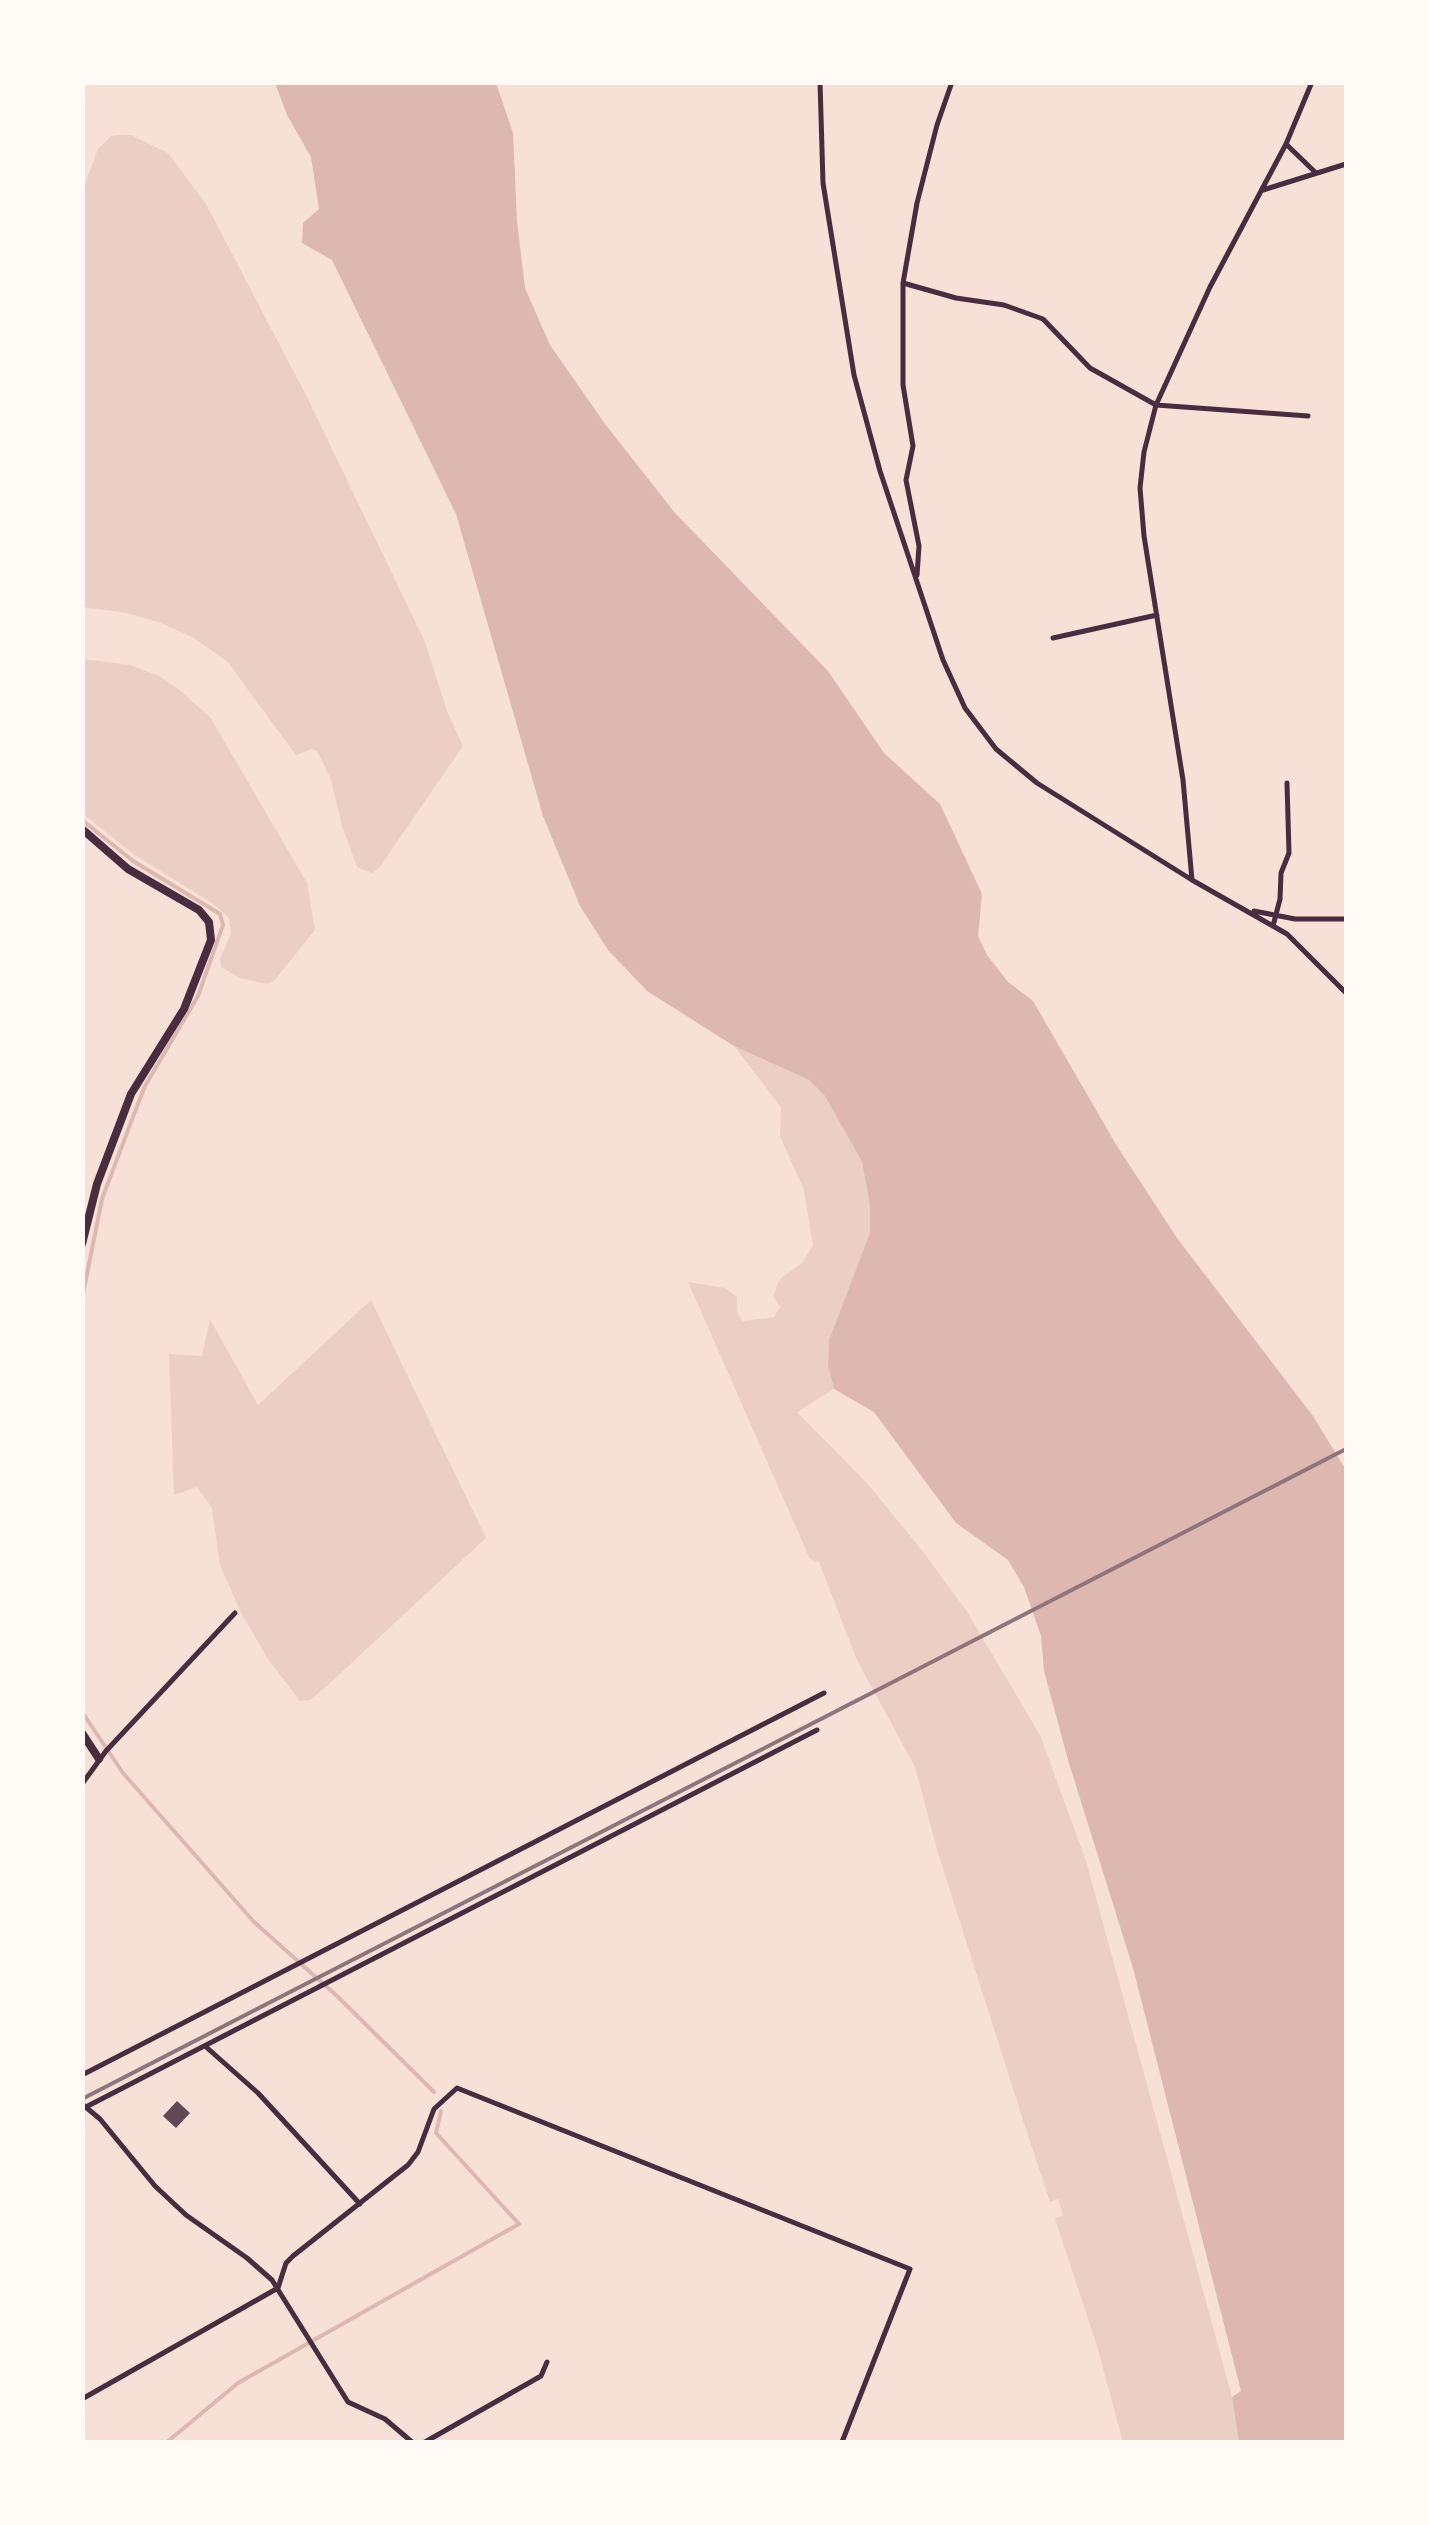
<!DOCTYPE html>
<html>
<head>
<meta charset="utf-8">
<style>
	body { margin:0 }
	#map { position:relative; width:1429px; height:2525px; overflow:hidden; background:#f7e1d7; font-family:Roboto,sans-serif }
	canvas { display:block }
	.frame { position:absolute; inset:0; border:85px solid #fffaf5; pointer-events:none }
</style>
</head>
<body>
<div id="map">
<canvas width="1429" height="2525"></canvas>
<div class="frame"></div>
</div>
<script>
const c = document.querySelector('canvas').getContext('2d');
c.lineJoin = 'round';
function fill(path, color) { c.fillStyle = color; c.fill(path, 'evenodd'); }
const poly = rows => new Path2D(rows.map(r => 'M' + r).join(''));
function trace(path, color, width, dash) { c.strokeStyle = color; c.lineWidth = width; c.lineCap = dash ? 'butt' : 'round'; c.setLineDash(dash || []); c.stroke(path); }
const green = poly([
	[121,135,131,135,168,153,206,204,308,399,425,642,447,711,463,746,379,868,372,873,357,867,342,826,331,780,317,751,312,749,296,755,227,661,192,637,161,623,127,613,83,607,83,189,98,149,111,136],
	[83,659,130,665,159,676,176,687,210,717,244,775,307,883,315,930,274,981,266,984,240,978,221,967,220,959,231,933,229,918,212,903,136,856,83,814],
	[734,1046,809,1080,825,1096,862,1162,870,1206,870,1233,829,1340,828,1366,834,1389,797,1412,866,1482,921,1549,966,1610,1040,1735,1086,1861,1232,2397,1239,2442,1123,2442,1097,2346,1055,2219,1063,2215,1058,2199,1050,2202,1022,2117,938,1853,915,1767,856,1658,819,1562,810,1559,688,1282,725,1288,737,1297,737,1312,743,1321,774,1317,780,1307,773,1296,780,1279,802,1263,813,1246,804,1190,780,1136,781,1107],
	[371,1300,486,1538,328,1685,310,1700,300,1701,268,1659,241,1613,220,1565,212,1508,197,1487,174,1495,169,1354,202,1356,210,1319,258,1405]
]);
const water = poly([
	[275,83,496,83,513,133,517,221,525,288,550,345,605,424,675,513,828,671,884,753,940,804,982,894,978,936,987,955,1008,982,1033,1001,1117,1146,1177,1238,1313,1416,1346,1470,1346,2442,1239,2442,1232,2397,1241,2391,1133,1968,1068,1760,1044,1671,1041,1636,1024,1587,1008,1560,956,1523,874,1412,834,1389,828,1366,829,1340,870,1233,870,1206,862,1162,825,1096,809,1080,734,1046,647,991,608,950,580,906,543,816,456,514,332,260,302,243,303,223,319,209,311,157,287,115]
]);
const stream = poly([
	[82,820,133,861,220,914,223,925,198,996,145,1086,136,1109,102,1199,82,1299],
	[82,1712,123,1773,254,1922,337,1996,434,2092],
	[167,2442,238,2383,519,2224,436,2133,441,2111]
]);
const building = poly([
	[177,2101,190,2113,176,2128,163,2116]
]);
const minor = poly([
	[820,82,823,183,854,375,880,471,943,660,965,708,996,749,1037,783,1192,880,1287,934,1346,993],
	[1286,144,1316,173],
	[1263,190,1346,164],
	[903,283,956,298,1004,305,1043,319,1090,368,1156,405,1308,416],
	[917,575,919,546,906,480,913,446,903,385,903,283,917,203,937,125,952,82],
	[1053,638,1157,615],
	[1192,880,1183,780,1144,536,1140,488,1144,452,1156,405,1210,287,1286,144,1312,82],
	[1254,911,1295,919,1346,919],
	[1273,926,1280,899,1281,873,1289,853,1287,783],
	[82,1784,106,1751,235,1613],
	[205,2046,258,2093,360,2204],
	[82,2075,824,1693],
	[82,2104,100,2119,155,2186,186,2215,247,2258,272,2280,348,2402,385,2419,412,2442],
	[82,2109,817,1730],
	[82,2399,278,2288,286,2263,293,2256,408,2165,418,2152,434,2109,457,2088,910,2269,842,2442],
	[425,2442,541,2376,547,2362]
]);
const tertiary = poly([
	[82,829,128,869,199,910,209,922,211,940,184,1009,131,1094,97,1184,82,1244],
	[82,1733,99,1759]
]);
const rail = poly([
	[82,2099,1346,1449]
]);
fill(green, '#ebcfc5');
fill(water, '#dcb8b0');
trace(stream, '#dcb8b0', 4);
fill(building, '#644757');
trace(minor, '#4a2c40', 5);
trace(tertiary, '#4a2c40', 8);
trace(rail, '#8f747c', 4);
</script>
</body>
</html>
